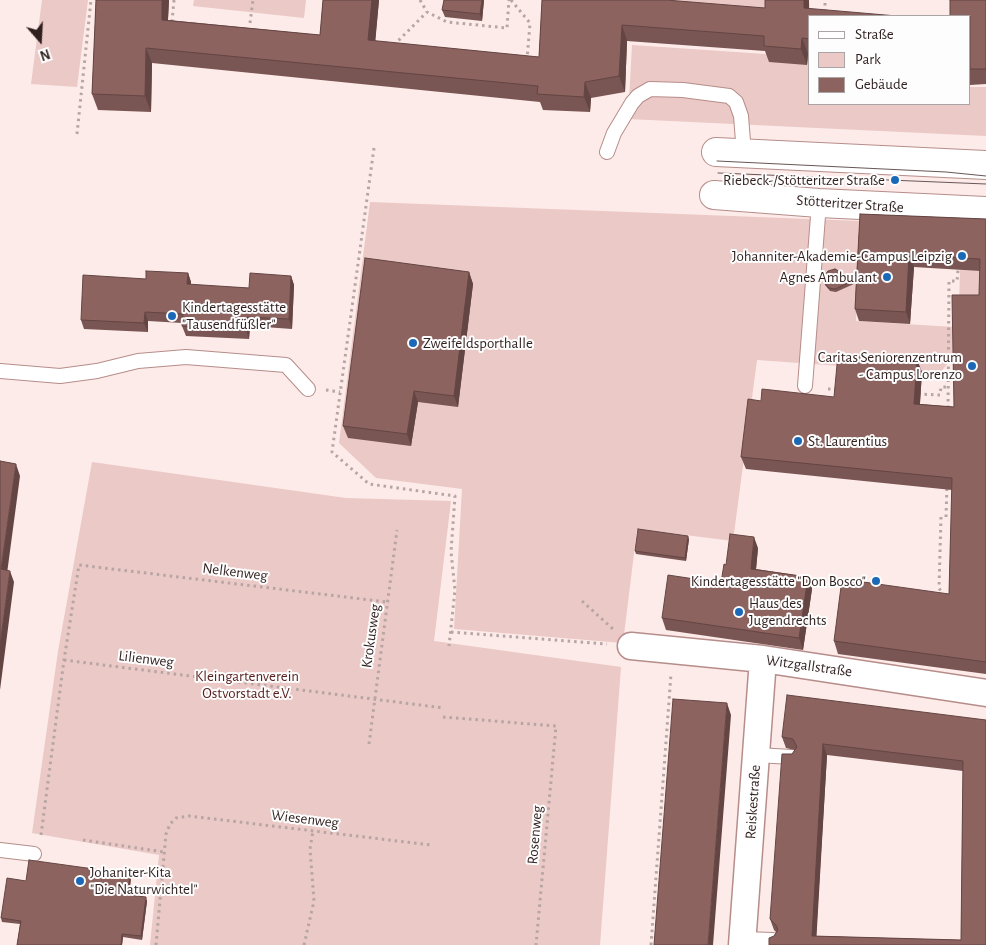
<!DOCTYPE html>
<html>
<head>
<meta charset="utf-8">
<style>
	body { margin:0 }
	#map { position:relative; width:986px; height:945px; overflow:hidden; background:#fdebe9; font-family:"Alegreya Sans",sans-serif }
	canvas { display:block }
	.legend { position:absolute; left:808px; top:15px; width:162px; height:90px; box-sizing:border-box; background:#fdfdfd; border:1px solid #aba4a4; margin:0; padding:6px 9px; list-style:none; font-size:15px; color:#2f1f1e }
	.legend li { display:flex; align-items:center; gap:10px; height:25px }
	.legend b { width:25px; border:1px solid #aba4a4 }
	.north { position:absolute; left:15px; top:15px; width:50px; height:50px; -webkit-text-stroke:4px #fdfdfd; paint-order:stroke; rotate:161deg; font-size:14px; font-weight:700; line-height:20px; text-align:center; color:#2f1f1e }
	.north::after { content:''; display:block; margin:auto; width:18px; height:22px; background:#2f1f1e; clip-path:polygon(50% 0,100% 100%,50% 72%,0 100%) }
</style>
</head>
<body>
<div id="map">
<canvas width="986" height="945"></canvas>
<ul class="legend">
<li><b style="height:6px;background:#fff"></b>Straße</li>
<li><b style="height:14px;background:#ebc9c6"></b>Park</li>
<li><b style="height:14px;background:#8d6360"></b>Gebäude</li>
</ul>
<div class="north">N</div>
</div>
<script>
const c = document.querySelector('canvas').getContext('2d');
c.lineJoin = 'round';
function fill(path, color) { c.fillStyle = color; c.fill(path, 'evenodd'); }
const poly = rows => new Path2D(rows.map(r => 'M' + r).join(''));
function trace(path, color, width, dash) { c.strokeStyle = color; c.lineWidth = width; c.lineCap = dash ? 'butt' : 'round'; c.setLineDash(dash || []); c.stroke(path); }
function drawText(font, color, halo, rows, align = 'center') {
  c.font = font + ' "Alegreya Sans",sans-serif'; c.lineWidth = 4; c.setLineDash([]); c.textBaseline = 'middle'; c.strokeStyle = halo; c.fillStyle = color; for (const [text, x, y, turn = 0] of rows) {
    c.save(); c.translate(x, y); c.rotate((+turn || 0) * Math.PI / 180); c.textAlign = isNaN(turn) ? turn : align; if (halo) c.strokeText(text, 0, 0); c.fillText(text, 0, 0); c.restore();
  }
}
const green = poly([
	[42,0,88,0,77,87,31,84],
	[194,0,306,0,304,18,193,6],
	[597,0,769,0,769,21],
	[632,45,810,57,810,104,970,104,970,87,986,87,986,136,628,119],
	[370,202,861,221,856,321,954,327,953,357,940,373,757,360,733,541,637,529,623,643,454,629,462,489,376,478,339,443],
	[960,270,985,271,984,307,959,307],
	[92,462,346,498,451,501,434,641,621,667,600,945,150,945,159,855,32,833,58,651]
]);
const path = poly([
	[174,0,172,22,174,22],
	[420,0,427,12,447,22,507,28,509,0],
	[511,0,530,23,527,60],
	[825,12,825,0],
	[250,23,253,0],
	[394,45,427,12],
	[77,134,91,0],
	[374,148,332,452,369,484,455,496,451,552,455,590,449,646],
	[828,389,838,389],
	[326,390,340,392],
	[918,394,940,395,941,387,948,387],
	[948,408,949,281,957,281,958,270],
	[941,517,939,588,943,595],
	[946,517,947,485],
	[582,601,614,630],
	[451,632,607,644],
	[64,660,444,708],
	[443,717,556,726,536,945],
	[369,744,397,530],
	[41,835,64,660,79,565,387,602],
	[83,840,164,852],
	[156,945,166,834,170,824,176,818,189,816,431,845],
	[304,945,314,901,310,849,313,831],
	[651,945,671,674]
]);
const lane = poly([
	[607,152,614,133,632,103,638,96,650,89,683,90,729,96,736,102,741,116,744,154],
	[0,371,60,376,97,371,138,361,186,357,286,365,308,389],
	[805,386,819,203],
	[756,755,792,757],
	[0,850,34,854],
	[743,939,773,940]
]);
const street = poly([
	[631,646,763,659,986,693],
	[742,945,763,659]
]);
const secondary = poly([
	[716,152,986,165],
	[714,195,819,203,986,211]
]);
const tram = poly([
	[717,161,946,172,986,176],
	[718,173,986,184]
]);
const wall = poly([
	[96,0,169,0,168,20,320,35,323,0,379,0,375,41,539,57,542,0,765,8,765,0,809,0,810,54,808,54,807,65,769,62,765,51,627,41,625,92,591,98,590,112,543,110,540,102,152,63,151,112,98,110,92,94],
	[484,0,482,21,445,17,442,10],
	[986,0,986,84,970,85,970,16],
	[860,214,986,219,986,674,838,654,834,641,949,594,952,490,746,469,741,457,761,401,834,397,917,360,922,372,920,404,954,407,979,295,980,271,914,267,910,324,859,321,855,309,856,283,836,292,830,291,825,285,824,282,855,280,856,283],
	[469,272,473,284,458,407,418,402,411,446,348,438,343,426],
	[188,273,191,282,191,285,249,288,291,276,294,285,292,329,250,326,249,339,186,336,182,326,182,323,148,321,148,332,84,329,81,320,146,279],
	[689,539,686,561,636,554,635,551],
	[758,548,756,569,808,577,812,589,803,650,666,630,662,618,721,583,726,565],
	[986,720,986,945,774,936,776,932,774,930,770,919,792,754,795,750,786,748,782,737],
	[827,755,963,771,961,940,816,936],
	[131,877,129,895,147,901,142,940,123,937,122,945,17,945,20,924,2,922,1,918,26,881]
]);
const shadedWall = poly([
	[162,0,169,0,167,36,162,20],
	[372,0,379,0,374,56,368,40],
	[482,0,484,0,482,21,480,14],
	[804,0,809,0,809,24,804,8],
	[622,25,627,41,625,92,619,76],
	[802,38,808,54,807,65,801,49],
	[146,48,152,63,151,112,145,96],
	[585,82,591,98,590,112,584,97],
	[909,255,914,267,910,324,906,312],
	[469,272,473,284,458,407,454,396],
	[188,273,191,282,191,294,187,284],
	[291,276,294,285,292,329,289,319],
	[145,312,148,321,148,332,144,323],
	[247,317,250,326,249,339,246,330],
	[917,360,922,372,919,416,914,404],
	[414,391,418,402,411,446,407,434],
	[16,464,20,476,6,581,1,569],
	[688,536,689,539,686,561,685,558],
	[754,537,758,548,755,580,751,569],
	[10,571,14,582,0,690,0,645],
	[808,577,812,589,803,650,799,638],
	[727,703,731,715,713,945,708,945],
	[823,744,827,755,816,945,812,936],
	[130,874,131,877,129,898,128,895],
	[146,897,147,901,142,940,141,936],
	[122,934,123,937,122,945,121,945]
]);
const building = poly([
	[96,0,162,0,162,20,320,35,323,0,372,0,368,40,539,57,542,0,666,0,765,8,765,0,804,0,804,8,897,16,810,16,810,39,802,38,801,49,764,46,764,36,622,25,619,76,585,82,584,97,537,94,538,86,146,48,145,96,92,94,96,0],
	[444,0,482,0,480,14,442,10,444,0],
	[950,0,986,0,986,69,970,69,970,16,950,16,950,0],
	[860,214,986,219,986,662,834,641,842,579,949,594,952,478,741,457,748,399,761,401,762,389,834,397,838,354,917,360,914,404,954,407,952,295,979,295,980,259,909,255,906,312,855,309,860,214],
	[365,258,469,272,454,396,414,391,407,434,343,426,365,258],
	[835,269,855,280,835,289,829,288,824,282,824,276,828,271,835,269],
	[146,271,188,273,187,284,249,288,250,273,291,276,289,319,247,317,246,330,182,326,183,314,145,312,144,323,81,320,83,275,146,279,146,271],
	[0,461,16,464,1,569,10,571,0,645,0,461],
	[638,529,688,536,685,558,635,551,638,529],
	[730,534,754,537,751,569,808,577,799,638,662,618,668,575,721,583,724,564,726,565,730,534],
	[787,695,986,720,986,945,769,945,769,938,774,936,778,930,776,925,770,919,782,754,792,754,797,747,793,739,782,737,787,695],
	[823,744,963,761,961,940,812,936,823,744],
	[673,699,727,703,708,945,654,945,673,699],
	[29,860,130,874,128,895,146,897,141,936,122,934,121,945,17,945,21,921,1,918,7,878,26,881,29,860]
]);
const markers = [
	[895,180,5,"#1b68b7"],
	[962,256,5,"#1b68b7"],
	[887,277,5,"#1b68b7"],
	[172,316,5,"#1b68b7"],
	[413,343,5,"#1b68b7"],
	[972,366,5,"#1b68b7"],
	[798,441,5,"#1b68b7"],
	[876,581,5,"#1b68b7"],
	[739,612,5,"#1b68b7"],
	[80,881,5,"#1b68b7"]
];
const poiNames = [
	["Riebeck-/Stötteritzer Straße",885,180],
	["Johanniter-Akademie-Campus Leipzig",952,256],
	["Agnes Ambulant",877,277],
	["Kindertagesstätte",182,307,"left"],
	["\"Tausendfüßler\"",182,324,"left"],
	["Zweifeldsporthalle",423,343,"left"],
	["Caritas Seniorenzentrum",962,357],
	["- Campus Lorenzo",962,374],
	["St. Laurentius",808,441,"left"],
	["Kindertagesstätte \"Don Bosco\"",866,581],
	["Haus des",749,603,"left"],
	["Jugendrechts",749,620,"left"],
	["Johaniter-Kita",90,872,"left"],
	["\"Die Naturwichtel\"",90,889,"left"]
];
const streetNames = [
	["Stötteritzer Straße",850,204,4],
	["Nelkenweg",235,572,7],
	["Krokusweg",371,636,-82],
	["Lilienweg",146,659,7],
	["Witzgallstraße",809,666,8],
	["Reiskestraße",753,802,-86],
	["Wiesenweg",305,819,7],
	["Rosenweg",535,835,-85]
];
const parkNames = [
	["Kleingartenverein",247,676],
	["Ostvorstadt e.V.",247,693]
];
fill(green, '#ebc9c6');
trace(lane, '#b68d8a', 16);
trace(street, '#b68d8a', 29);
trace(secondary, '#b68d8a', 30);
trace(path, '#b6a5a3', 3, [2.5, 4]);
trace(lane, '#fff', 14);
trace(street, '#fff', 26);
trace(secondary, '#fff', 28);
trace(tram, '#675756', 1);
fill(wall, '#795553');
fill(shadedWall, '#634543');
fill(building, '#8d6360');
trace(building, '#634543', 1);
for (const [x, y, r, color] of markers) { const dot = new Path2D(); dot.arc(x, y, r, 0, 2 * Math.PI); c.fillStyle = color; c.fill(dot); trace(dot, '#fdfdfd', 2); }
drawText('15px', '#2f1f1e', '#fdfdfd', poiNames, 'right');
drawText('15px', '#2f1f1e', '#fdfdfd', streetNames);
drawText('15px', '#561e1d', '#fdfdfd', parkNames);
</script>
</body>
</html>
